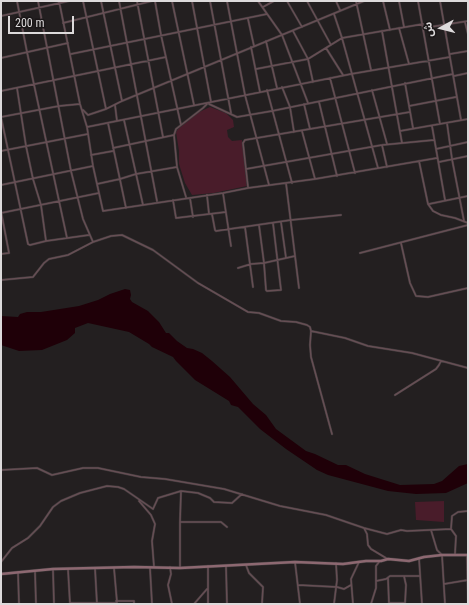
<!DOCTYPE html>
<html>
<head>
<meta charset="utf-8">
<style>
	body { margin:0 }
	#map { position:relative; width:469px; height:605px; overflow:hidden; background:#231f20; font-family:"Roboto Condensed","Noto Sans Arabic",sans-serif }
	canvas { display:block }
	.frame { position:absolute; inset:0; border:2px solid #dddadb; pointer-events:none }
	.north { position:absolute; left:421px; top:8px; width:40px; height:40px; -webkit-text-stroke:3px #1a1617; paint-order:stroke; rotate:263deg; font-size:11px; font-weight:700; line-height:16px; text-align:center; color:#dddadb }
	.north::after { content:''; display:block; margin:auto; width:14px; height:18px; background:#dddadb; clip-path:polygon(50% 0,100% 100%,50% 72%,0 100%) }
	.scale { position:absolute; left:8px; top:16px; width:66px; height:18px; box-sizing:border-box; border:2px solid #dddadb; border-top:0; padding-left:5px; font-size:12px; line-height:14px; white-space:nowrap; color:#dddadb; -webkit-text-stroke:3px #1a1617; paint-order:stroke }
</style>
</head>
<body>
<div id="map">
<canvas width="469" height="605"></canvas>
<div class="frame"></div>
<div class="north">ش</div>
<div class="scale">200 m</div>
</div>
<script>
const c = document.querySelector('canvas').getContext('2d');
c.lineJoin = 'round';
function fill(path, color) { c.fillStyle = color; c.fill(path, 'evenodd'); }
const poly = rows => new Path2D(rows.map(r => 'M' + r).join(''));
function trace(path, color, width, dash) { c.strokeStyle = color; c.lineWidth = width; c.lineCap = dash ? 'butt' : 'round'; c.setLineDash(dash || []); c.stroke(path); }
const green = poly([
	[210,107,226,113,233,120,234,127,227,130,228,137,232,141,242,140,247,186,214,193,192,195,185,183,179,164,179,151,176,132,178,129,197,113],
	[444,501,444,522,416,520,415,502]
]);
const water = poly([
	[125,289,130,290,131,295,130,299,132,302,148,311,159,322,166,333,169,333,177,341,187,348,193,349,202,353,212,361,230,377,253,404,266,415,276,429,306,451,315,454,338,465,346,465,365,474,400,485,434,484,442,481,459,466,468,464,468,483,446,493,416,494,388,491,328,475,317,470,286,449,260,429,238,407,231,405,229,401,195,380,176,361,173,357,152,347,149,344,129,332,88,323,75,328,75,333,67,340,42,350,19,351,1,345,1,316,18,317,20,314,27,312,41,312,79,306,98,300,110,294]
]);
const street = poly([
	[17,1,27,52,67,238],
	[38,1,71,171,83,219,93,242],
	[59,1,80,104,87,127,93,166,103,211,223,193,248,188,315,179,437,158],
	[83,1,106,109],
	[101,1,122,101],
	[119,1,157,201],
	[137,1,163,137],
	[155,1,161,35,181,125],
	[172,1,194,105],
	[192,1,211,102],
	[210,1,231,113],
	[227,1,245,95,269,185],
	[258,1,282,35,308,103],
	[287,1,302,27],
	[307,1,331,45],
	[336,1,340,10],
	[356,1,371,70],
	[383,1,390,30],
	[399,1,404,27],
	[418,1,440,124],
	[440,1,461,120],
	[263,7,274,1],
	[334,14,342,38,378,168],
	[1,16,69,1],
	[248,19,254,46],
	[465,22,468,34],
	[63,23,152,1],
	[399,28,409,64],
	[424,28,468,21],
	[293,31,308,59,313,82],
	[382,31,402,143],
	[266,41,277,88],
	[251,47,260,92],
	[326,48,343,75],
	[71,54,267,14],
	[450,54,468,51],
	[1,58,68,43],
	[256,69,308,59,342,38,423,24],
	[454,76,468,73],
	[330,78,355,173],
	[405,83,413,128],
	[282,87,290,107,294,132],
	[17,88,26,146,33,179,41,205,46,241],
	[267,90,292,183],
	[372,90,387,144],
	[1,91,166,57],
	[319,102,337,176],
	[209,104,237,117,272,111,453,74],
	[304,104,310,129],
	[115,105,117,121],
	[409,106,456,97],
	[83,110,88,115,106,109,122,101,364,1],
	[1,117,28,244,30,245,46,241,89,235],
	[1,117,59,106,80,104],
	[124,120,143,205],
	[108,123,126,208],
	[447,123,452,159,464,221],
	[432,126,445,200],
	[87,127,351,74,450,57],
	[302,131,315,179],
	[400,131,468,119],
	[174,135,177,167,186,197],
	[382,145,387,167],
	[113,148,174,135,176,129,203,108,207,104],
	[436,149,468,142],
	[1,151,88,134],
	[91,155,113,151],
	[419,161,428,204,433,211,441,215,455,218,468,223],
	[439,162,468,156],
	[246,169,382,145,434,140],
	[286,183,299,288],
	[97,184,120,179,136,174,177,167],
	[1,185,93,166],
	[248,187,243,143,245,140,410,112],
	[223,193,231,246],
	[207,195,209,214],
	[190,198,193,217],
	[173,200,176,218,226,212],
	[429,204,468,196],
	[1,211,9,253,1,254],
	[1,213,99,193],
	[212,214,215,230,216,231,291,220,341,215],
	[281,222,286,258],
	[259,225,264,263,266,290,267,291,281,290,273,223],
	[245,227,253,287],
	[401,243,410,283,416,296,428,297,468,288],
	[360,253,468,225],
	[238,268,251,264,264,263,295,256],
	[1,280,33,277,44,263,49,259,68,255,93,242,111,236,122,235,153,250,198,283,248,312,259,313,281,321,296,322,307,325,310,327,311,331,345,338,368,346,412,353,468,368],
	[311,331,310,345,311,357,332,434],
	[395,395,436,369,439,365,441,361],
	[1,470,37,468,52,475,83,468,98,468,141,477,165,479,224,489,280,506,326,515,364,528,367,534,368,545,371,549,386,558],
	[139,501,151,515,155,524,152,541,154,567],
	[180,522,221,522,227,527],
	[364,528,387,534,401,530,407,531,451,529,456,536,455,554],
	[451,529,452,516,458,512,468,511],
	[431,530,437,550,442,555,445,604],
	[467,555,468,604],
	[419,558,422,604],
	[1,562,12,548,28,538,40,526,53,507,61,501,80,493,107,486,118,487,124,489,153,509,158,498,181,491,198,493,210,498,214,502,232,503,242,494],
	[295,562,300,604],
	[246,565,249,573,263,587,262,604],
	[226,566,227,604],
	[170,567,171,574,168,585,172,604],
	[95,568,97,604],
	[114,568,117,602],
	[150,568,152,604],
	[180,568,180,522,181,491],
	[68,569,70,604],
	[53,570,54,604],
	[35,571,36,604],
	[18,572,19,604],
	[404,576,406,585,405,604],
	[388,578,389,604],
	[376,581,386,579,390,576,420,576],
	[444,584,468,580],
	[298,585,337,587,344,589,351,585],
	[116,601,134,601,134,604],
	[70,603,117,603],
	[389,603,404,603],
	[194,604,207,589],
	[208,604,208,566],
	[334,604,337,580,336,563],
	[353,604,351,579,359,562],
	[371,604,376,588,376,566,379,562]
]);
const secondary = poly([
	[1,574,53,569,134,567,180,568,295,562,343,564,366,561,381,561,388,559,409,561,424,557,442,555,468,555]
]);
fill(green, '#491c2a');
fill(water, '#1f0008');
trace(street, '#3d393a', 2.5);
trace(secondary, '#3d393a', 3.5);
trace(street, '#664e54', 1.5);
trace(secondary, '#8d6871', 2.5);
</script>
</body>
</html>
